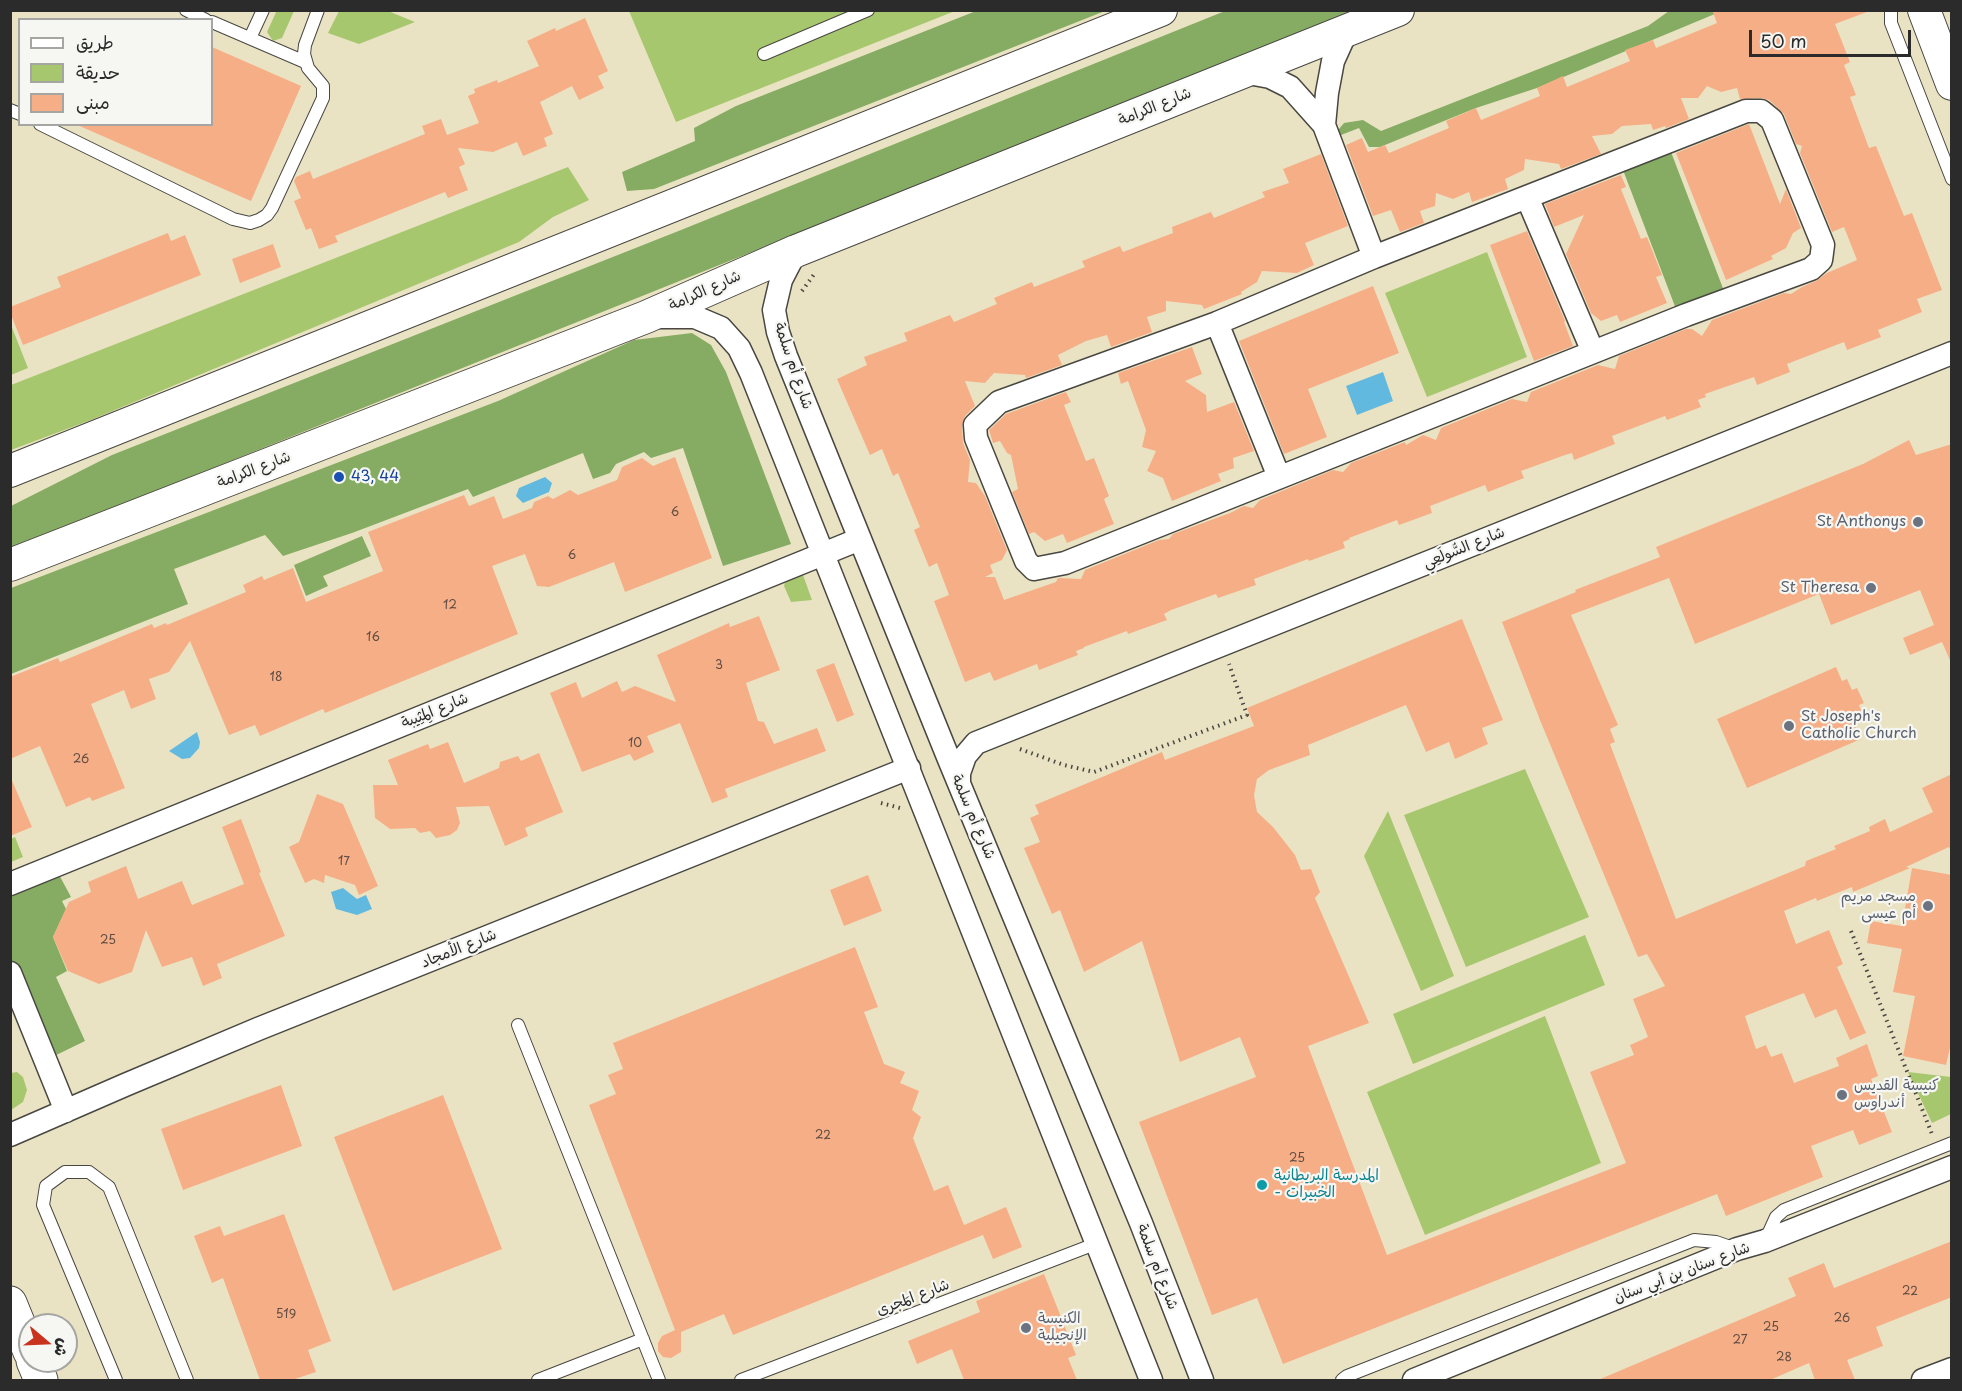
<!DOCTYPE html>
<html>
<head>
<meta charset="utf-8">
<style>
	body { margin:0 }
	#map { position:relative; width:1962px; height:1391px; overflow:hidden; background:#eae3c3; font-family:"Playpen Sans","Playpen Sans Arabic",sans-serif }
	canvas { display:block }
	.frame { position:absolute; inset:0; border:12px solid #2b2b2b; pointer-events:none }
	.legend { position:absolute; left:18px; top:18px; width:195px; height:108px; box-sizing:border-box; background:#f6f6f2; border:2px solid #a5a5a2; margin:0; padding:8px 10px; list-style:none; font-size:18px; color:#2b2b2b }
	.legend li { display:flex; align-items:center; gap:12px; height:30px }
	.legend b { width:30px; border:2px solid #a5a5a2 }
	.north { position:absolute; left:18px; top:1313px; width:60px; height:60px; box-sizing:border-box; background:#f6f6f2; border:2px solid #a5a5a2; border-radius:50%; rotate:109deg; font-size:16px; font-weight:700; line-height:24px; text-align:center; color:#2b2b2b }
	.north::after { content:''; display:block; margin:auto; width:21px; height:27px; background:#c8321e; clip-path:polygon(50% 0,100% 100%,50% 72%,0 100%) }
	.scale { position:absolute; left:1749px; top:30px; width:162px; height:27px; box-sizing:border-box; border:3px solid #2b2b2b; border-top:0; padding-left:8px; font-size:18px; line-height:21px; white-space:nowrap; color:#2b2b2b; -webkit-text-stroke:4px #f6f6f2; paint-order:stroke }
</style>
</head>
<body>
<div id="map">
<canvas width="1962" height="1391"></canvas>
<div class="frame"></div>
<ul class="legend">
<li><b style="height:8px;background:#fff"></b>طريق</li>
<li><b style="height:16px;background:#a7c76f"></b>حديقة</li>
<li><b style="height:16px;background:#f6ae87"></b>مبنى</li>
</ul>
<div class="north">ش</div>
<div class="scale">50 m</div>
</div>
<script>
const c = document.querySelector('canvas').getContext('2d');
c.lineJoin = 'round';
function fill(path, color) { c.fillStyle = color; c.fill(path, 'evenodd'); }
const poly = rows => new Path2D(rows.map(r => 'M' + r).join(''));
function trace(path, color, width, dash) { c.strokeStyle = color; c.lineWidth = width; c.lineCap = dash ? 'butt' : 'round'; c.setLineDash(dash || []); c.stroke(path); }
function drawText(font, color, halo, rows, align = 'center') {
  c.font = font + ' "Playpen Sans","Playpen Sans Arabic",sans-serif'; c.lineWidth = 4.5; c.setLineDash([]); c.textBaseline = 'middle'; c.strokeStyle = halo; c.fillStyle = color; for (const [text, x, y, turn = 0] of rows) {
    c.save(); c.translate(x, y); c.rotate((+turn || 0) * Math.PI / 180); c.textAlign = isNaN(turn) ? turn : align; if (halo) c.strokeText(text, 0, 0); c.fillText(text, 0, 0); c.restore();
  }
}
const green = poly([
	[277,10,294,11,282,38,273,41,267,32],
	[339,11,388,11,415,22,359,44,328,33],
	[629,11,955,11,676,122],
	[568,167,589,200,553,217,519,242,91,420,11,450,11,385],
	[1487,252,1527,357,1427,397,1385,293],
	[11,325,28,368,11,375,10,375],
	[803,575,812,600,791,602,784,586,786,578],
	[1525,769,1589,917,1466,967,1404,815],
	[1388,811,1454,976,1421,991,1364,856],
	[15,837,23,857,11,862,11,839],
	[1585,935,1605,985,1413,1064,1393,1014],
	[1545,1016,1601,1163,1425,1235,1367,1092],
	[17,1072,23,1077,27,1090,23,1102,11,1110,11,1073],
	[1908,1072,1951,1077,1951,1114,1932,1123]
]);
const forest = poly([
	[976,11,1105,11,654,189,627,191,622,172,695,141,694,128,736,106],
	[1225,11,1353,11,11,549,11,506,112,455,681,230],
	[1669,11,1722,11,1537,88,1476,108,1380,147,1369,147,1359,128,1336,137,1339,129,1344,123,1363,120,1381,131,1648,26],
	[1671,152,1724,291,1676,309,1623,170],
	[692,333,711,345,726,372,791,544,723,566,683,448,651,458,644,452,616,464,610,473,593,479,583,453,473,497,468,489,352,533,283,556,265,535,174,569,188,604,11,674,11,588,498,401,634,340],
	[362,536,371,556,323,576,328,586,306,596,294,565],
	[57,871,71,897,62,901,66,909,53,937,67,971,56,977,85,1041,46,1060,11,971,11,891]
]);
const water = poly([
	[1383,372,1393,401,1357,415,1346,386],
	[545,477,552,483,549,492,523,503,516,496,519,488],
	[197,732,200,742,199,748,190,758,182,759,169,751],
	[343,888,357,899,366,895,372,909,357,915,336,909,331,892]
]);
const building = poly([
	[1712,10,1867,10,1867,12,1835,24,1850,62,1844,65,1856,95,1850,97,1869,148,1876,146,1904,216,1912,213,1942,290,1917,299,1922,312,1878,330,1881,337,1847,350,1844,342,1787,364,1790,372,1757,385,1754,377,1705,394,1706,397,1698,400,1701,407,1667,420,1665,416,1612,436,1615,444,1574,460,1572,453,1565,455,1521,471,1524,478,1488,492,1485,485,1430,506,1432,513,1399,525,1397,520,1349,538,1350,539,1343,542,1345,548,1309,561,1308,559,1254,579,1256,585,1218,598,1216,594,1171,610,1164,614,1167,620,1128,634,1127,631,1084,647,1084,648,1076,651,1078,655,1039,670,1037,664,994,681,990,672,965,682,934,601,949,595,937,563,929,567,914,530,920,527,898,473,893,476,882,449,870,455,837,379,867,365,864,357,907,341,904,333,950,315,954,322,997,304,994,298,1032,282,1034,287,1085,267,1082,261,1120,246,1123,252,1173,233,1172,227,1211,212,1214,218,1265,197,1262,192,1289,183,1283,169,1321,154,1348,226,1305,243,1314,265,1297,273,1262,271,1257,282,1241,292,1242,294,1204,309,1202,305,1166,301,1166,311,1147,317,1152,332,1111,347,1107,335,1086,341,1058,355,1062,365,1026,378,1025,375,994,373,985,383,965,381,975,406,965,416,962,426,963,443,970,460,968,482,976,483,985,496,1007,550,1002,560,990,565,993,573,985,577,995,577,1004,600,1056,582,1058,578,1081,579,1085,570,1159,540,1169,539,1173,534,1230,513,1244,506,1253,508,1260,500,1333,470,1343,472,1351,463,1405,442,1406,445,1423,435,1436,440,1441,428,1512,399,1527,402,1531,392,1598,365,1615,369,1619,356,1686,329,1692,329,1702,336,1712,320,1784,293,1791,294,1802,287,1816,281,1827,273,1857,260,1844,227,1832,232,1800,153,1802,146,1796,144,1784,114,1769,100,1761,98,1740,99,1737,88,1721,92,1707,86,1698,98,1681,98,1689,119,1666,128,1665,126,1653,130,1651,124,1622,126,1612,134,1592,136,1601,154,1561,169,1559,164,1525,159,1524,170,1505,179,1508,189,1472,202,1469,192,1453,199,1436,193,1435,206,1420,211,1424,223,1400,232,1391,210,1373,216,1346,145,1362,138,1368,152,1385,145,1389,153,1449,128,1446,121,1476,108,1481,120,1540,96,1537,88,1563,76,1567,87,1630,61,1625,50,1653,40,1656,48,1717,23],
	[585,18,608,71,598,76,604,88,579,100,572,86,540,102,553,134,544,138,547,146,523,156,517,142,493,152,458,148,465,164,459,167,468,190,448,198,445,192,335,236,338,242,319,249,311,228,306,230,294,201,301,198,294,181,296,177,310,171,313,179,425,134,422,126,441,119,447,135,479,123,468,96,475,93,474,89,497,80,498,83,539,66,527,41,555,28,556,31],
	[212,47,301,86,251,201,75,124,212,124],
	[1749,124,1780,204,1786,189,1801,228,1793,233,1786,248,1771,256,1773,259,1726,280,1676,153],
	[1621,175,1626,187,1621,189,1641,239,1647,237,1662,275,1656,277,1667,303,1620,322,1617,315,1601,321,1591,313,1566,254,1584,215,1554,227,1545,204],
	[1527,231,1565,321,1564,322,1573,346,1534,361,1490,245],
	[168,233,171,241,185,235,201,275,23,345,10,312,10,307,61,287,57,277],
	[273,244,281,267,240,283,232,259],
	[1373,286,1399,353,1308,389,1327,437,1284,454,1239,341],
	[1192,347,1202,374,1185,381,1206,395,1207,412,1234,402,1254,451,1233,458,1234,468,1218,474,1221,481,1172,501,1163,478,1147,471,1156,451,1142,447,1146,430,1128,381,1121,384,1118,373],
	[1066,392,1071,402,1064,405,1086,461,1094,458,1109,496,1104,499,1114,524,1067,543,1063,534,1045,541,1034,532,1029,534,1012,492,1018,489,1011,455,1007,453,1000,441,993,443,989,430,1006,414],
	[1909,440,1916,455,1952,444,1952,665,1942,642,1910,655,1903,638,1934,625,1920,590,1831,625,1819,594,1695,644,1669,578,1571,615,1618,725,1610,729,1615,742,1610,744,1676,919,1805,866,1806,861,1836,849,1834,846,1870,831,1869,827,1885,819,1890,832,1933,812,1922,788,1952,774,1952,853,1949,847,1906,867,1910,868,1853,892,1852,887,1817,901,1816,898,1784,911,1796,944,1829,930,1843,964,1837,967,1866,1033,1850,1040,1836,1009,1815,1018,1804,993,1745,1016,1756,1049,1766,1045,1771,1057,1782,1053,1794,1083,1839,1066,1836,1058,1867,1044,1878,1076,1871,1079,1892,1132,1859,1145,1853,1130,1811,1146,1823,1177,1726,1216,1717,1194,1283,1364,1257,1298,1212,1315,1139,1122,1256,1077,1240,1037,1180,1062,1142,941,1084,972,1060,910,1052,914,1024,848,1040,842,1030,818,1039,814,1035,805,1162,752,1165,760,1254,726,1247,708,1462,619,1503,720,1482,728,1488,744,1455,759,1449,742,1426,752,1406,705,1308,745,1310,755,1269,770,1257,779,1254,795,1257,812,1273,827,1295,855,1301,870,1311,869,1320,892,1315,898,1369,1023,1308,1046,1387,1255,1626,1163,1590,1072,1634,1055,1630,1045,1648,1037,1633,999,1665,986,1647,954,1638,957,1540,720,1502,622,1576,592,1575,590,1660,557,1656,547,1863,464],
	[675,457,712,558,625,592,614,562,549,587,537,586,525,554,492,566,518,634,325,713,323,709,260,736,255,725,229,735,190,641,169,672,149,679,156,699,131,709,124,690,91,704,125,788,92,801,90,797,66,807,40,746,10,759,10,677,58,658,60,662,152,624,154,628,166,623,167,625,246,592,243,585,262,576,264,580,293,568,306,602,383,571,368,532,464,495,469,506,494,496,503,519,532,508,534,502,548,496,553,499,570,490,578,495,617,480,622,467,642,458,653,466],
	[759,616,780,670,746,683,758,721,764,722,774,744,817,728,826,751,725,789,728,797,712,803,680,723,647,736,654,752,634,761,630,754,582,772,550,693,576,682,582,698,617,681,622,692,635,686,676,702,657,655,729,623,730,627],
	[834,663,854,715,837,722,816,670],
	[1836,667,1842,681,1847,679,1852,690,1857,688,1864,703,1859,705,1864,717,1854,722,1861,739,1747,788,1717,719],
	[448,742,464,783,499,768,500,762,518,756,521,761,539,753,563,812,525,828,528,836,505,846,489,806,456,807,460,823,457,830,450,835,436,838,430,831,420,833,415,828,390,829,375,818,373,785,398,785,388,760,428,744,430,749],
	[10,776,32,827,10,836],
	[317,794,343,804,378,886,359,895,355,885,325,875,324,883,314,879,305,883,289,847,299,842],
	[241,819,261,872,259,873,285,936,217,964,222,978,203,986,192,957,162,967,146,930,132,972,99,984,68,971,53,937,69,902,91,892,88,882,126,866,138,899,182,881,192,905,244,884,222,827],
	[1912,868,1952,875,1952,1039,1946,1065,1903,1056,1915,996,1893,992,1902,949,1867,943,1871,921,1902,926],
	[868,875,882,911,844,926,830,890],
	[855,947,878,1007,864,1012,884,1064,905,1072,900,1083,919,1091,912,1110,921,1117,913,1138,934,1191,948,1185,964,1225,1006,1207,1022,1247,993,1259,983,1235,733,1335,724,1314,681,1332,681,1352,671,1358,663,1357,658,1351,658,1343,662,1336,675,1330,589,1105,616,1094,608,1075,623,1069,613,1043],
	[281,1085,302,1146,183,1190,161,1129],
	[443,1095,502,1249,393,1291,334,1137],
	[284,1214,331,1341,308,1350,316,1372,292,1380,260,1380,223,1278,212,1283,194,1236,220,1226,224,1236],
	[1952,1241,1952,1297,1876,1327,1883,1346,1847,1360,1855,1380,1815,1380,1809,1363,1770,1380,1598,1380,1796,1296,1788,1278,1824,1263,1834,1288],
	[1044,1274,1076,1355,1068,1358,1077,1380,964,1380,952,1349,917,1364,908,1341,980,1312,976,1301]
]);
const path = poly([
	[802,291,815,273],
	[1020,749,1064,765,1094,772,1247,715,1229,664],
	[881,803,900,808],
	[1851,931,1932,1134]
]);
const lane = poly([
	[186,10,206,20],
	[1891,10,1891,23,1952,179],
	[212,22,305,62],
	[250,38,263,10],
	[764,54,868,10],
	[10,110,20,114],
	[40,124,233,219,250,223,259,220,267,215,272,208,323,98,323,86,308,68,304,54,305,45,318,10],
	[518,1025,659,1380],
	[1766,1239,1776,1217,1784,1210,1952,1143],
	[116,1380,43,1205,46,1186,65,1172,89,1172,109,1187,187,1380],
	[538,1380,643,1339],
	[741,1380,1095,1244],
	[1342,1380,1347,1376,1694,1240,1716,1242,1736,1249]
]);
const street = poly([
	[1243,72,1270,77,1290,87,1324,125,1374,257],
	[1746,111,1761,111,1772,120,1823,245,1821,260,1811,269,1686,315,1065,563,1034,569,1026,561,976,438,975,425,999,402,1217,323,1374,257,1746,111],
	[1324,125,1327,93,1333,61,1347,30],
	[1527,197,1593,352],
	[796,251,781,280,774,310,778,332,786,356,948,757,1141,1223,1202,1380],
	[657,317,695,317,721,328,739,348,751,373,1151,1380],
	[1217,323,1279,477],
	[959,781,959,773,965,756,976,743,1952,353],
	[10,884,860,539],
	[10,973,66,1111],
	[10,1135,125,1085,258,1029,909,768],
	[1414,1380,1737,1249,1765,1241,1952,1167],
	[1923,1380,1952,1369]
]);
const secondary = poly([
	[1924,10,1952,84],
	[10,471,1161,10],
	[10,565,646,317,796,251,1398,10]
]);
const primary = poly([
	[10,1303,30,1352],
	[33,1361,41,1380]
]);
const markers = [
	[339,477,6,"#1a4fb4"],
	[1918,522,6,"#6b7280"],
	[1871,588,6,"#6b7280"],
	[1789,726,6,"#6b7280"],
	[1928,906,6,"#6b7280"],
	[1842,1095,6,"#6b7280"],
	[1262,1185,6,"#0f9aa8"],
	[1026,1328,6,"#6b7280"]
];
const numberNames = [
	["6",675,513],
	["6",572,556],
	["12",450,606],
	["16",373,638],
	["3",719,666],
	["18",276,678],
	["10",635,744],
	["26",81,760],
	["17",344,862],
	["25",108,941],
	["22",823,1136],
	["25",1297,1159],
	["22",1910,1292],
	["519",286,1315],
	["26",1842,1319],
	["25",1771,1328],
	["27",1740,1341],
	["28",1784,1358]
];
const streetNames = [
	["شارع الكرامة",1155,107,-22],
	["شارع الكرامة",705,291,-24],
	["شارع أم سلمة",793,366,71],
	["شارع الكرامة",254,470,-21],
	["شارع السُّولَعِي",1464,548,-22],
	["شارع المِثِيبة",435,711,-22],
	["شارع أم سلمة",973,817,67],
	["شارع الأمجاد",459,949,-22],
	["شارع أم سلمة",1157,1267,69],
	["شارع سنان بن أبي سنان",1682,1273,-21],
	["شارع المَجرى",913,1298,-21]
];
const transitNames = [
	["43, 44",351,477]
];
const worshipNames = [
	["St Anthonys",1906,522],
	["St Theresa",1859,588],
	["St Joseph's",1801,717,"left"],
	["Catholic Church",1801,734,"left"],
	["مسجد مريم",1916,897],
	["أم عيسى",1916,914],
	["كنيسة القديس",1854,1086,"left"],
	["أندراوس",1854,1103,"left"],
	["الكنيسة",1038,1319,"left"],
	["الإنجيلية",1038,1336,"left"]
];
const cultureNames = [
	["المدرسة البريطانية",1274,1176],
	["- الخبيرات",1274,1193]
];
fill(green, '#a7c76f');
fill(forest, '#85ac62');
fill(water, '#62b9df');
fill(building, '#f6ae87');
trace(lane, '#484742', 14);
trace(street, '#484742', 25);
trace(secondary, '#484742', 34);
trace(primary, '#484742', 35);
trace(path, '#484742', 4, [1.5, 4.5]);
trace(lane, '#fff', 12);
trace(street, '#fff', 22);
trace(secondary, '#fff', 32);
trace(primary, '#fff', 33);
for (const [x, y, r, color] of markers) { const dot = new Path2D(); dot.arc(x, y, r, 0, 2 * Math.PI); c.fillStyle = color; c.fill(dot); trace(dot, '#f6f6f2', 2); }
drawText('12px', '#5e4c42', null, numberNames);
drawText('15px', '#2b2b2b', '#f6f6f2', streetNames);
drawText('15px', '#164399', '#f6f6f2', transitNames, 'left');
drawText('15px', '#5b616d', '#f6f6f2', worshipNames, 'right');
drawText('15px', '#0d838f', '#f6f6f2', cultureNames, 'left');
</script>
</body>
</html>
